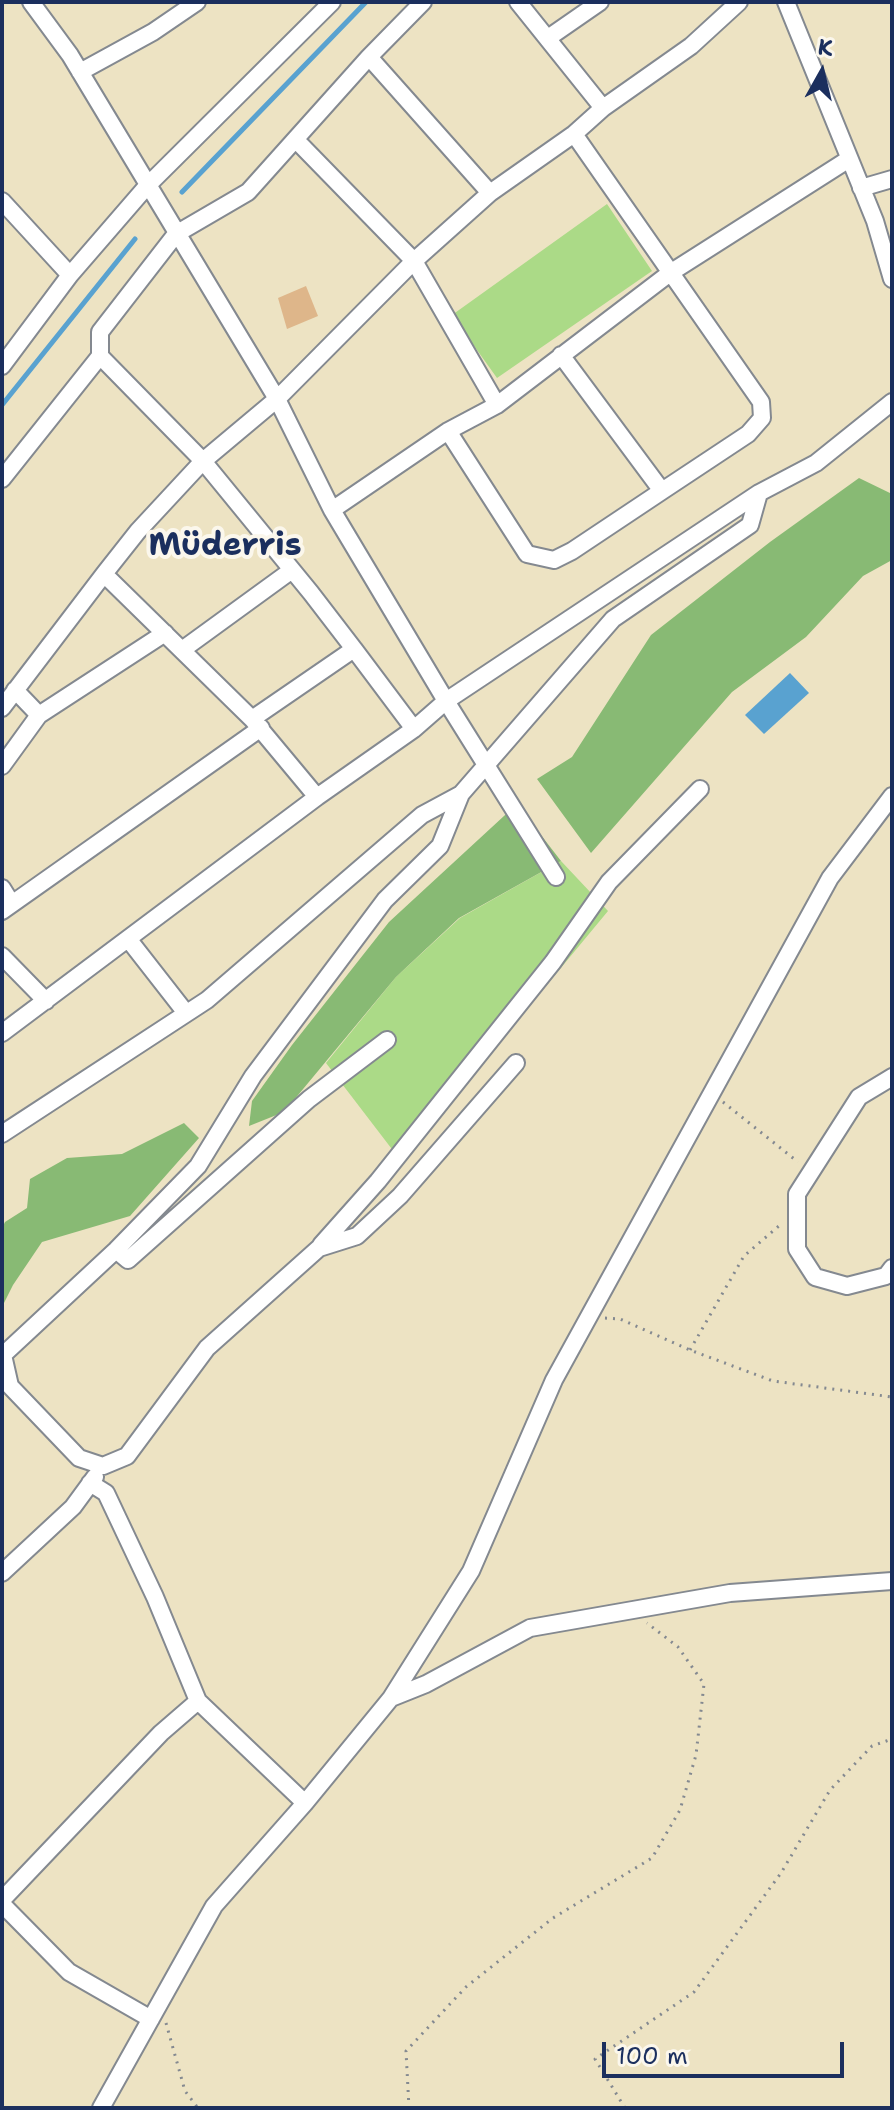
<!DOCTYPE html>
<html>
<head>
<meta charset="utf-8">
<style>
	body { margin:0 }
	#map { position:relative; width:894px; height:2110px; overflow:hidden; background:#ede3c3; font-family:"Shantell Sans",sans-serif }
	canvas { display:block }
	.frame { position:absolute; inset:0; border:4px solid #1b2f5e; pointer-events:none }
	.north { position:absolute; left:782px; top:32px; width:80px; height:80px; -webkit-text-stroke:6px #fbf7ec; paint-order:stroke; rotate:8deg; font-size:22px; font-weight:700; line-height:32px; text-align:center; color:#1b2f5e }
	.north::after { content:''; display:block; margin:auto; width:28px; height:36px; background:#1b2f5e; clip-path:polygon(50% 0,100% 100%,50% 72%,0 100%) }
	.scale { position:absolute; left:602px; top:2042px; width:242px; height:36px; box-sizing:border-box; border:4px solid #1b2f5e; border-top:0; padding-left:10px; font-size:24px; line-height:28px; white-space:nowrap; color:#1b2f5e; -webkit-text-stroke:6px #fbf7ec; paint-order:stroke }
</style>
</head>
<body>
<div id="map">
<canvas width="894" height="2110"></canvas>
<div class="frame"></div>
<div class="north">K</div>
<div class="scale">100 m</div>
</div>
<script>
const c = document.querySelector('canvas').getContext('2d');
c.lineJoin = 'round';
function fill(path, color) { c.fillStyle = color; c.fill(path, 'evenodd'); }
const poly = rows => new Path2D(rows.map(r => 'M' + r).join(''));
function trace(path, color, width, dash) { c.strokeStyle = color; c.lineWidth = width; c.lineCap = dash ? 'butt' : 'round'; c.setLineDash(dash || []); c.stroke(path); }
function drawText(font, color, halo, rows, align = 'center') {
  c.font = font + ' "Shantell Sans",sans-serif'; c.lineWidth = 8; c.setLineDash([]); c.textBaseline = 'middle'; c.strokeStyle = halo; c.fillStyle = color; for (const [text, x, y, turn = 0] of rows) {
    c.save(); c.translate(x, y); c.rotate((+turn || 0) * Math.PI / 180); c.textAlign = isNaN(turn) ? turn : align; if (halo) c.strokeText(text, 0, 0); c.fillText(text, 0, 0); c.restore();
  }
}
const green = poly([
	[607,204,652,271,497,378,452,315],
	[561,861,608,911,401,1161,326,1063,396,977,460,918]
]);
const forest = poly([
	[859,478,892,494,892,560,863,576,806,637,732,692,591,853,537,779,572,757,651,635,770,542],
	[517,804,561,861,459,918,396,977,284,1112,249,1126,252,1101,292,1045,389,922],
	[184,1123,199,1138,130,1216,42,1242,13,1285,2,1307,2,1228,5,1222,27,1208,30,1179,67,1158,122,1154]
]);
const water = poly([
	[790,673,809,693,764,734,745,715]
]);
const stream = poly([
	[182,192,366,2],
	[2,405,135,239]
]);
const building = poly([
	[306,286,318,316,287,329,278,298]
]);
const path = poly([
	[723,1102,798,1162],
	[605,1318,620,1319,690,1350,773,1381,892,1397],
	[690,1350,744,1256,780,1225],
	[166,2023,185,2091,198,2108],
	[409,2108,406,2051,466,1987,553,1918,652,1858,680,1810,696,1755,704,1684,678,1647,647,1623],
	[625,2108,595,2059,694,1992,781,1873,830,1790,872,1746,892,1739]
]);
const minor = poly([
	[31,2,70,55,277,399,332,510,446,701,556,877],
	[518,2,603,108],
	[786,2,875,221,892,279],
	[548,38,600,2],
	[369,57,490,193],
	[80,72,153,32,197,2],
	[574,134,761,402,762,418,748,434,662,491],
	[296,140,414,261,497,405],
	[861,188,892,179],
	[2,201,70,275],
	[100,356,203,461,311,593,354,649,252,719],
	[2,366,70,275,147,186,332,2],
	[448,431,527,554,554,560,572,551,662,491,561,355],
	[2,479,100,356,100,332,176,234,248,192,369,57,423,2],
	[332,510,448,431,497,405,670,273,849,159],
	[104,574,252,719,317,797],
	[354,649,414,729],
	[182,650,292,570],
	[15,690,39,715],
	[2,708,104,574,138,531,203,461,277,399,414,261,490,193,574,134,603,108,691,46,739,2],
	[2,766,39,715,165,633],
	[2,888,12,904],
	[2,911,261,728],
	[129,940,186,1013],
	[2,956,46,1001],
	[2,1033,317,797,414,729,446,701,759,493,816,463,892,402],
	[892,1077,859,1097,797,1194,797,1249,815,1277,847,1286,886,1276,892,1268],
	[2,1134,207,1000,422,815,461,794,613,619,750,525,759,493],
	[321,1245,378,1181,553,962,609,882,700,789],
	[116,1250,128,1260,309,1099,387,1040],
	[3,1355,10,1386,79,1458,103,1466,127,1456,207,1348,319,1248,357,1236,400,1196,516,1063],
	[2,1356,116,1250,198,1166,253,1076,385,900,440,846,461,794],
	[90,1483,106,1493,155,1597,198,1701,305,1803],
	[2,1573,73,1507,95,1477],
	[391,1698,426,1684,530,1628,730,1593,892,1581],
	[2,1900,161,1733,198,1701],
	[2,1904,69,1972,151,2019],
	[101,2108,214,1906,305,1803,391,1698,471,1571,554,1380,830,878,892,796]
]);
const districtNames = [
	["Müderris",225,547]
];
fill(green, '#abda87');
fill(forest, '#88ba74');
fill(water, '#59a2d0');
trace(stream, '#59a2d0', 5);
fill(building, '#deb68a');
trace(minor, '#848990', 20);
trace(path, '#848990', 3, [2, 6]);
trace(minor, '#fff', 16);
drawText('bold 32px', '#1b2f5e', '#fbf7ec', districtNames);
</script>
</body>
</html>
